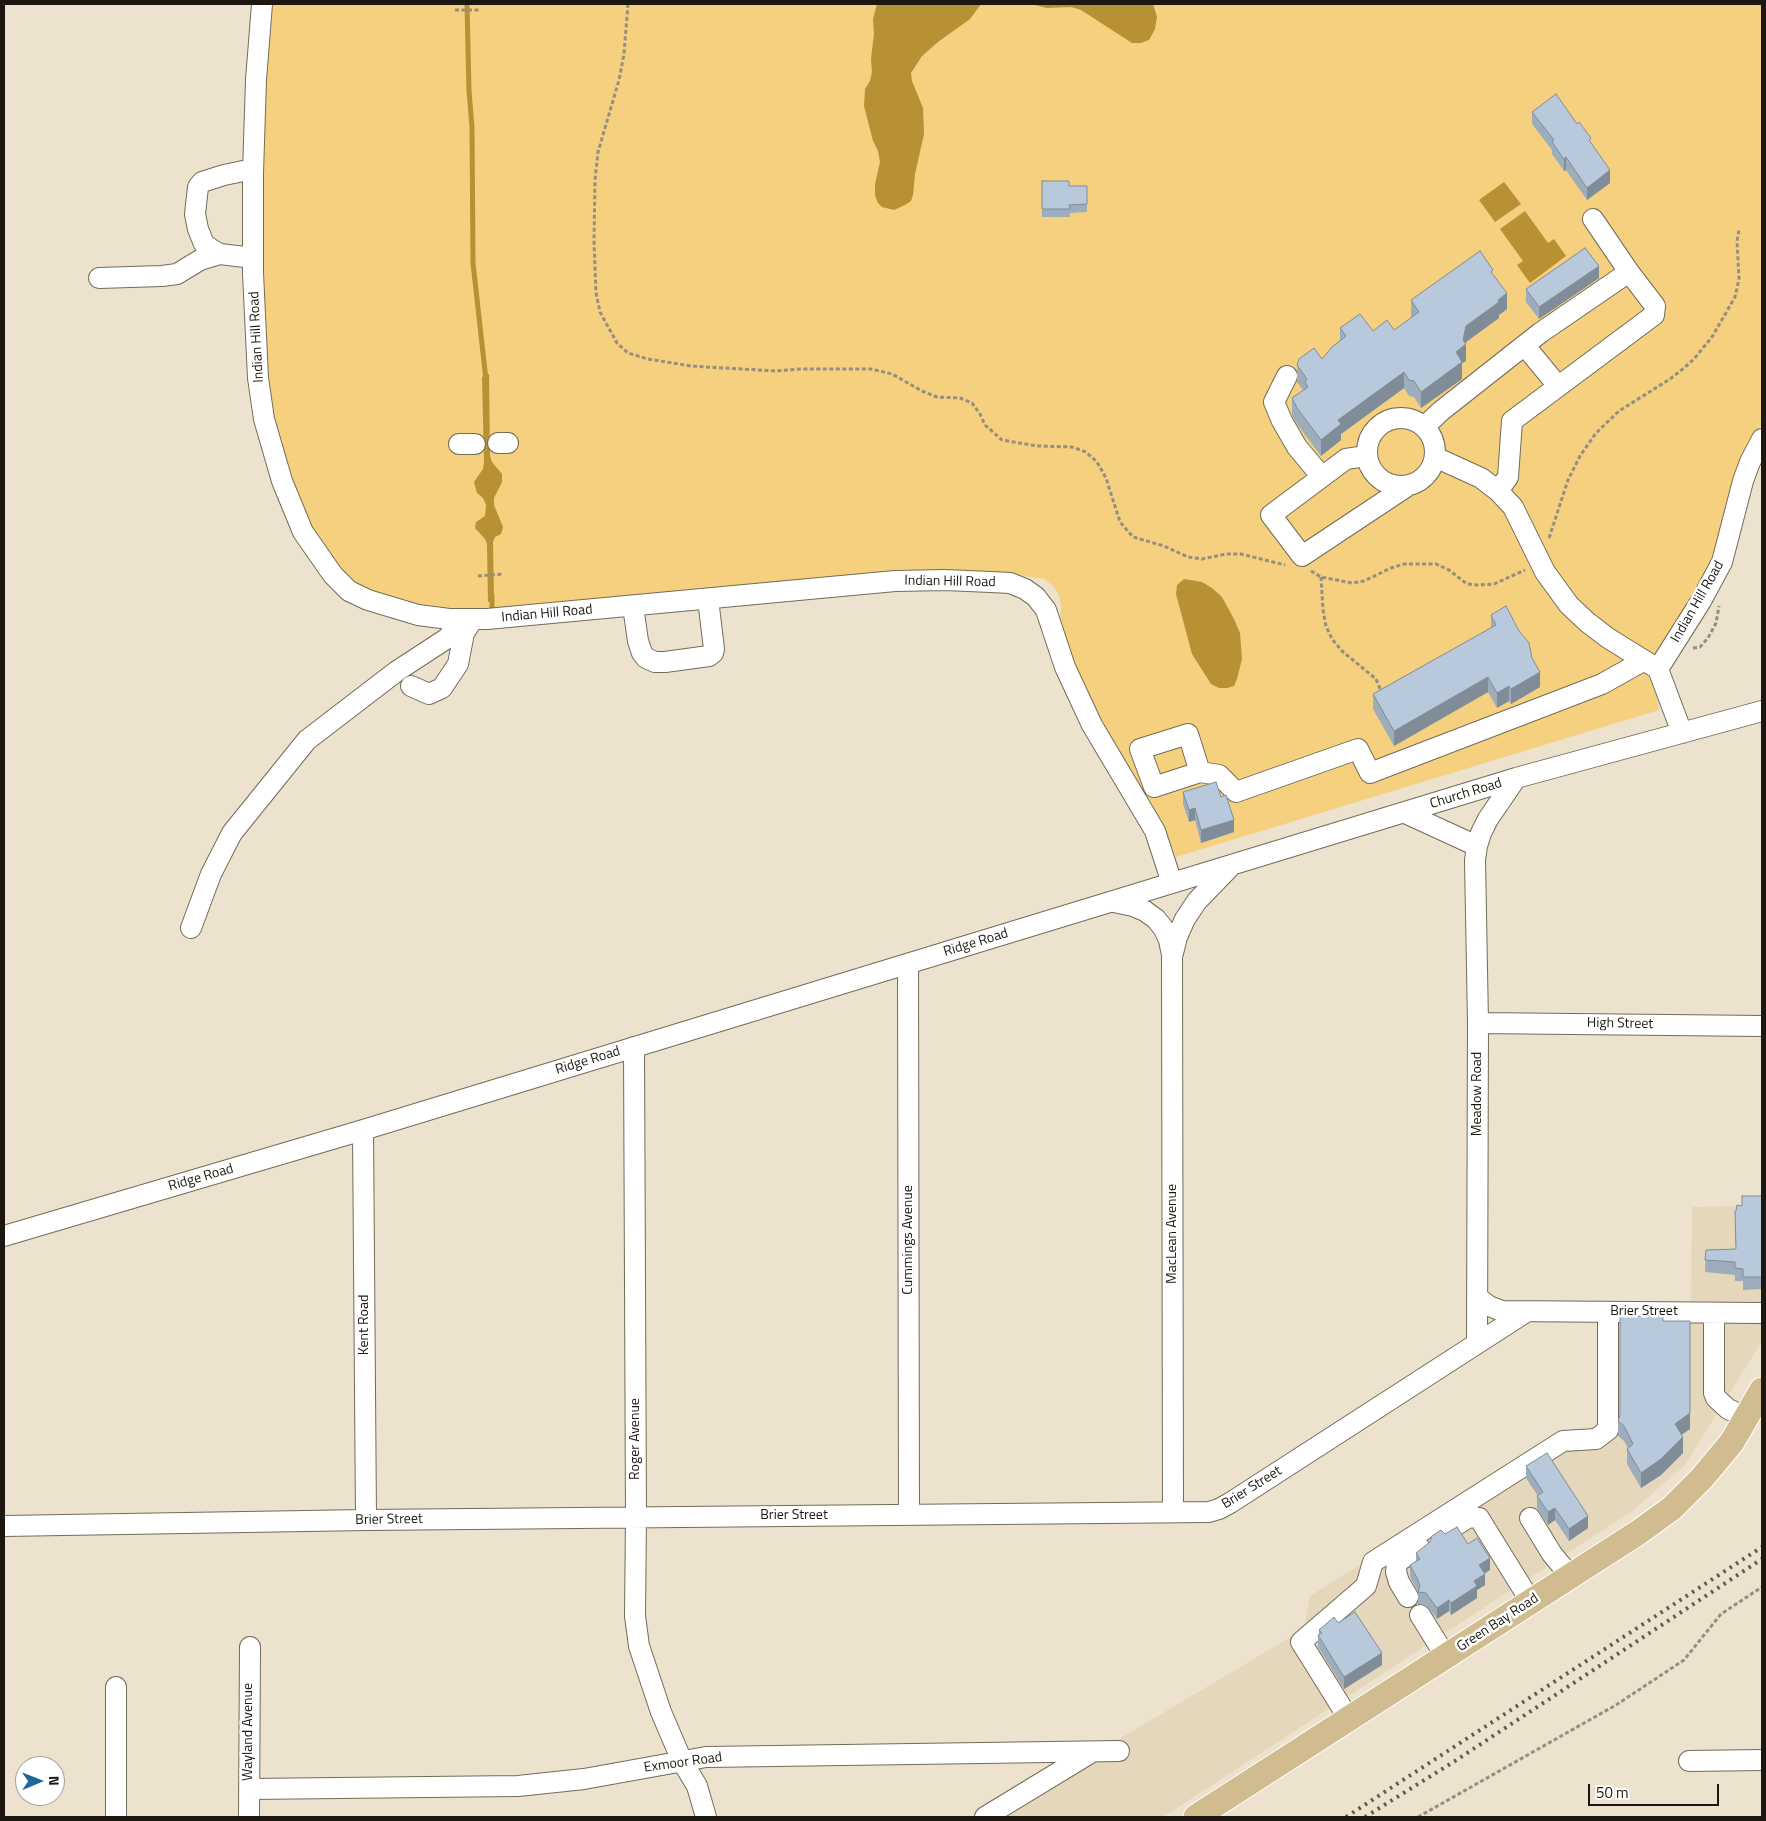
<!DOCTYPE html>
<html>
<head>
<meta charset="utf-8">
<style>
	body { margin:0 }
	#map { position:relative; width:1766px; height:1821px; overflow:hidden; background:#ece2cd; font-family:"Titillium Web",sans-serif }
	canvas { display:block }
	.frame { position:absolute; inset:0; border:5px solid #1c1811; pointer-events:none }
	.north { position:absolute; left:15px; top:1756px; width:50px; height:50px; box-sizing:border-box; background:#fff; border:1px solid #a4a3a0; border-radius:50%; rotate:89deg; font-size:14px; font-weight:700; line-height:20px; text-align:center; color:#1c1811 }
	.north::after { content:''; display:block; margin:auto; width:18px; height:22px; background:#1f669a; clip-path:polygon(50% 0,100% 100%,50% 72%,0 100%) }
	.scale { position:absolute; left:1588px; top:1784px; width:131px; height:22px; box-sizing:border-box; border:2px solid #1c1811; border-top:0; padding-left:6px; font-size:15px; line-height:18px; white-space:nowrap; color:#1c1811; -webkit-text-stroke:4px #fff; paint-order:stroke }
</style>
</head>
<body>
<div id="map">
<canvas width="1766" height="1821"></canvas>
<div class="frame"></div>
<div class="north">N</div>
<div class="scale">50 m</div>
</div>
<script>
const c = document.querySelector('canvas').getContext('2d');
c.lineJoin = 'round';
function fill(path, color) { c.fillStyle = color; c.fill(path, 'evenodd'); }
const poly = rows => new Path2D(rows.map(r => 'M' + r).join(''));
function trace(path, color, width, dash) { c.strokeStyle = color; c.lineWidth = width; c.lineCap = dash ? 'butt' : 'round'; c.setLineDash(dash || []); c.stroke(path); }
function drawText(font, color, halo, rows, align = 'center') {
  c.font = font + ' "Titillium Web",sans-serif'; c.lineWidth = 5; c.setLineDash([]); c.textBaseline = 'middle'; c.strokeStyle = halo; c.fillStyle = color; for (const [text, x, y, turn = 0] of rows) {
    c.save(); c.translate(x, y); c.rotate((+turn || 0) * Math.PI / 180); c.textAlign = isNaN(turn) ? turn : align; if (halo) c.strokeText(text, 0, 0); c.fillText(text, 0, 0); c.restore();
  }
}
const built = poly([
	[1762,1206,1762,1341,1685,1465,1632,1511,1163,1817,994,1817,1069,1769,1304,1629,1310,1596,1553,1443,1597,1442,1611,1316,1691,1316,1692,1207]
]);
const green = poly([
	[269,4,1762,4,1762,425,1750,441,1712,562,1681,620,1664,639,1652,659,1659,710,1176,857,1163,823,1118,755,1078,680,1060,627,1061,607,1059,595,1052,585,1044,579,1025,576,863,574,472,611,431,608,363,591,342,576,322,550,300,508,270,415,265,367,260,192]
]);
const water = poly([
	[877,4,981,4,970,19,938,42,922,56,911,73,912,81,923,108,924,134,915,174,913,195,911,201,905,205,894,210,882,207,878,203,875,195,875,184,880,162,878,151,873,141,864,106,865,89,870,81,872,72,871,59,874,34,873,19],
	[1031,4,1153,4,1157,17,1155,29,1149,40,1141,43,1132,43,1081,10,1071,7,1047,8],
	[1504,182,1521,204,1495,222,1479,200],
	[1525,211,1548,243,1554,239,1566,256,1530,283,1517,265,1523,261,1500,229],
	[489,374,490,456,492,462,502,474,502,482,494,498,494,505,503,527,501,534,495,537,493,542,494,600,488,602,487,544,485,539,475,528,476,522,485,516,486,505,483,498,477,493,474,482,483,469,484,463,482,377],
	[1184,579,1202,582,1212,588,1222,597,1234,619,1240,633,1242,659,1237,679,1234,686,1227,688,1219,688,1211,684,1192,654,1176,594,1177,585]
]);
const stream = poly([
	[467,4,469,91,472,127,473,263,486,380],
	[492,596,492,609]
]);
const path = poly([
	[628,4,624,54,619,80,598,152,595,180,594,241,596,293,600,312,617,343,628,353,648,359,691,366,775,371,801,369,871,369,892,374,922,391,937,397,960,398,972,403,980,414,985,425,1002,440,1037,446,1072,447,1086,452,1097,462,1106,478,1120,522,1133,537,1164,546,1188,557,1202,559,1226,554,1241,554,1285,565],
	[455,10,479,10],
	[1549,538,1568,480,1580,456,1596,433,1619,411,1670,379,1684,368,1694,359,1712,337,1735,297,1739,279,1737,241,1739,230],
	[1311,571,1321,577,1352,583,1364,581,1391,568,1404,564,1436,564,1449,570,1467,584,1478,585,1494,584,1525,570],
	[478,576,502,574],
	[1321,577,1323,610,1326,626,1332,639,1342,651,1376,679,1382,693],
	[1693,648,1700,647,1708,638,1716,623,1719,606],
	[1418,1817,1616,1705,1684,1660,1721,1614,1762,1587]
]);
const minor = poly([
	[262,4,256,80,253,173,253,273,258,378,264,419,282,481,303,532,333,575,349,591,368,600,418,615,449,619,487,619,895,581,945,580,991,582,1010,583,1025,589,1036,597,1046,610,1065,667,1092,725,1155,831,1172,883],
	[253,258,220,254,211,249,204,244,198,229,195,214,198,187,202,182,224,175,253,169],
	[99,278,162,276,177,274,200,260,220,254],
	[1525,346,1558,386],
	[1287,376,1274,402,1282,421,1297,447,1322,477],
	'1367 452a34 34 0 1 1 68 0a34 34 0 1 1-68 0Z',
	[1424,427,1441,411,1540,333,1629,272],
	[498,443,508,443],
	[459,444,475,444],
	[1366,456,1346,459,1271,515,1302,556,1406,487],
	[1435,457,1481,478,1498,491,1513,507,1545,572,1569,605,1587,622,1608,638,1658,669],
	[1498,491,1508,477,1512,421,1654,315,1655,306,1629,272,1593,219],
	[633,606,638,641,642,653,646,658,655,662,665,662,709,656,713,653,714,649,708,599],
	[1658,669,1701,601,1722,562,1743,481,1750,462,1762,439],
	[1658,669,1682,733],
	[411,686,429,694,442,688,458,664,464,633,473,619],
	[1200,772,1188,734,1140,749,1154,787,1200,772,1219,775,1236,792,1358,749,1370,773,1602,684,1643,661],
	[1405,813,1477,846],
	[1114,902,1133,906,1145,911,1156,919,1164,929,1169,940,1172,955],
	[191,928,211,874,232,833,307,740,397,671,449,637,458,619],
	[908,964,909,1515],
	[1478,1023,1762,1026],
	[634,1047,636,1517,635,1616,639,1646,661,1712,682,1761,697,1786,706,1817],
	[363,1130,366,1520],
	[4,1236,363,1130,1516,778,1762,711],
	[1477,1297,1489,1306,1502,1311,1762,1313],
	[1714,1313,1714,1393,1716,1398,1728,1409,1746,1417],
	[1477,1342,1478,1023,1475,860,1477,846,1481,833,1488,819,1516,778],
	[1173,1512,1172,957,1177,937,1185,919,1197,901,1229,868],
	[1530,1518,1552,1554,1571,1577],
	[4,1526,366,1520,1209,1512,1219,1509,1230,1503,1526,1312],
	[1447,1531,1469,1517,1479,1518,1531,1602],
	[1408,1597,1399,1582,1396,1572,1397,1562,1420,1548],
	[1420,1615,1446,1657],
	[1349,1719,1301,1642,1366,1586,1373,1562,1563,1441,1596,1439,1608,1430,1608,1312],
	[1689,1761,1762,1760],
	[249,1789,518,1786,584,1779,706,1757,1119,1751],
	[116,1817,116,1687],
	[249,1817,250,1647],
	[985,1817,1092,1752]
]);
const major = poly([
	[1196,1817,1639,1532,1672,1508,1702,1478,1732,1442,1762,1390]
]);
const rail = poly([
	[1346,1817,1762,1547],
	[1365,1817,1455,1761,1762,1559]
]);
const wall = poly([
	[1532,112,1591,143,1610,183,1587,200,1566,170,1564,171,1552,154,1552,150,1532,124],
	[1042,181,1069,186,1087,204,1087,212,1070,213,1070,217,1042,217],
	[1493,275,1507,309,1499,315,1499,318,1466,342,1466,361,1462,363,1462,379,1421,408,1414,397,1409,396,1404,388,1341,434,1341,440,1321,456,1297,424,1292,415,1292,398,1303,390,1297,382,1297,365,1322,359,1340,340,1340,328,1373,331,1394,330,1412,318,1411,316,1411,300],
	[1599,278,1539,319,1526,302,1526,289],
	[1491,615,1532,658,1540,687,1511,704,1509,701,1497,708,1488,692,1394,746,1373,709,1373,694,1491,628],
	[1183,792,1234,832,1201,843,1195,820,1189,822,1183,804],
	[1762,1196,1762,1289,1743,1290,1743,1281,1735,1281,1735,1275,1705,1272,1706,1250,1736,1249,1735,1211,1736,1211,1742,1206],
	[1663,1321,1690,1429,1681,1435,1683,1453,1661,1475,1641,1488,1627,1464,1627,1449,1628,1448,1624,1441,1618,1436,1618,1421],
	[1526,1466,1588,1528,1569,1541,1555,1520,1548,1525,1537,1508,1537,1496,1538,1496,1526,1478],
	[1445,1534,1468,1544,1490,1570,1485,1573,1485,1585,1477,1590,1477,1598,1451,1615,1449,1611,1437,1619,1426,1605,1418,1604,1418,1591,1410,1577,1410,1565,1416,1561,1416,1553],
	[1338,1623,1382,1665,1344,1689,1318,1647,1318,1635,1319,1634,1319,1630]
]);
const shadedWall = poly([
	[1566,157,1566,170,1564,171,1564,159],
	[1610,170,1610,183,1587,200,1587,188],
	[1599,266,1599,278,1539,319,1539,307],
	[1507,293,1507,309,1499,315,1499,318,1466,342,1466,361,1462,363,1462,379,1421,408,1421,392,1456,352,1463,340,1466,326],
	[1404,372,1404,388,1341,434,1341,440,1321,456,1321,440,1338,420],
	[1540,672,1540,687,1511,704,1511,689],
	[1488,677,1488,692,1394,746,1394,731],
	[1509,686,1509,701,1497,708,1497,693],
	[1195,808,1195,820,1189,822,1189,810],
	[1234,820,1234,832,1201,843,1201,830],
	[1690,1321,1690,1429,1675,1439,1675,1424],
	[1683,1437,1683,1453,1661,1475,1641,1488,1641,1473],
	[1555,1508,1555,1520,1548,1525,1548,1512],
	[1588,1516,1588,1528,1569,1541,1569,1529],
	[1490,1558,1490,1570,1479,1577,1479,1565],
	[1485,1574,1485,1585,1477,1590,1477,1598,1451,1615,1451,1603,1474,1581],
	[1449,1600,1449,1611,1437,1619,1437,1608],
	[1382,1653,1382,1665,1344,1689,1344,1677]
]);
const building = poly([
	[1556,94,1577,124,1579,122,1591,138,1589,140,1610,170,1587,188,1566,157,1564,159,1552,142,1554,140,1532,112,1556,94],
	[1042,181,1069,181,1069,186,1087,186,1087,204,1069,205,1070,209,1042,209,1042,181],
	[1585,248,1599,266,1539,307,1526,289,1585,248],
	[1480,251,1493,270,1491,272,1507,293,1498,300,1499,302,1466,326,1463,340,1466,344,1456,352,1462,362,1421,392,1414,381,1409,380,1404,372,1338,420,1341,424,1321,440,1297,408,1292,398,1308,387,1305,382,1307,379,1297,365,1299,359,1314,348,1322,359,1332,347,1346,336,1340,328,1360,314,1373,331,1387,320,1394,330,1419,312,1411,300,1480,251],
	[1506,606,1519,631,1529,643,1532,658,1540,672,1511,689,1509,686,1497,693,1488,677,1394,731,1373,694,1496,625,1491,615,1506,606],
	[1216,782,1221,797,1226,795,1234,820,1201,830,1195,808,1189,810,1183,792,1216,782],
	[1742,1196,1762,1196,1762,1277,1743,1277,1743,1269,1735,1268,1735,1262,1705,1260,1706,1250,1736,1249,1735,1211,1736,1211,1737,1205,1742,1206,1742,1196],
	[1620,1316,1663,1316,1663,1321,1690,1321,1690,1413,1675,1424,1683,1437,1661,1459,1641,1473,1627,1449,1633,1444,1624,1426,1618,1421,1620,1415,1620,1316],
	[1547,1453,1588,1516,1569,1529,1555,1508,1548,1512,1537,1496,1543,1492,1526,1466,1547,1453],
	[1457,1527,1468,1544,1477,1538,1490,1558,1479,1565,1485,1574,1474,1581,1477,1586,1451,1603,1449,1600,1437,1608,1426,1593,1418,1592,1420,1586,1418,1580,1410,1565,1420,1559,1416,1553,1430,1542,1432,1536,1441,1530,1445,1534,1457,1527],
	[1355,1612,1382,1653,1344,1677,1318,1635,1322,1633,1319,1630,1334,1617,1338,1623,1355,1612]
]);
const streetNames = [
	["Indian Hill Road",257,337,-93],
	["Indian Hill Road",950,582,1],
	["Indian Hill Road",1698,602,-60],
	["Indian Hill Road",547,614,-5],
	["Church Road",1466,794,-17],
	["Ridge Road",976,943,-17],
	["High Street",1620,1024,1],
	["Ridge Road",588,1061,-17],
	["Meadow Road",1478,1094,-90],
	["Ridge Road",201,1178,-16],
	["MacLean Avenue",1173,1234,-90],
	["Cummings Avenue",909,1240,-90],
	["Brier Street",1644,1312],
	["Kent Road",365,1325,-90],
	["Roger Avenue",636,1439,-90],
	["Brier Street",1252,1488,-32],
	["Brier Street",794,1516],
	["Brier Street",389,1520,-1],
	["Green Bay Road",1498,1623,-33],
	["Wayland Avenue",249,1732,-90],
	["Exmoor Road",683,1763,-8]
];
fill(built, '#e4d7bb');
fill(green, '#f4d07f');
fill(water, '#b79133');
trace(stream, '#b79133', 5);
trace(minor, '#746b58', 22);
trace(major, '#fff', 27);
trace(path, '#968e7f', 3, [4, 2.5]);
trace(minor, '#fff', 20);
trace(major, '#d0bc8e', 25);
trace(rail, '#625c50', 4, [2.5, 5]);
fill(wall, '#9dadbb');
fill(shadedWall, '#808d99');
fill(building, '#b7c9da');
trace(building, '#808d99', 1);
drawText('14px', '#1c1811', '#fff', streetNames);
</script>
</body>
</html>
